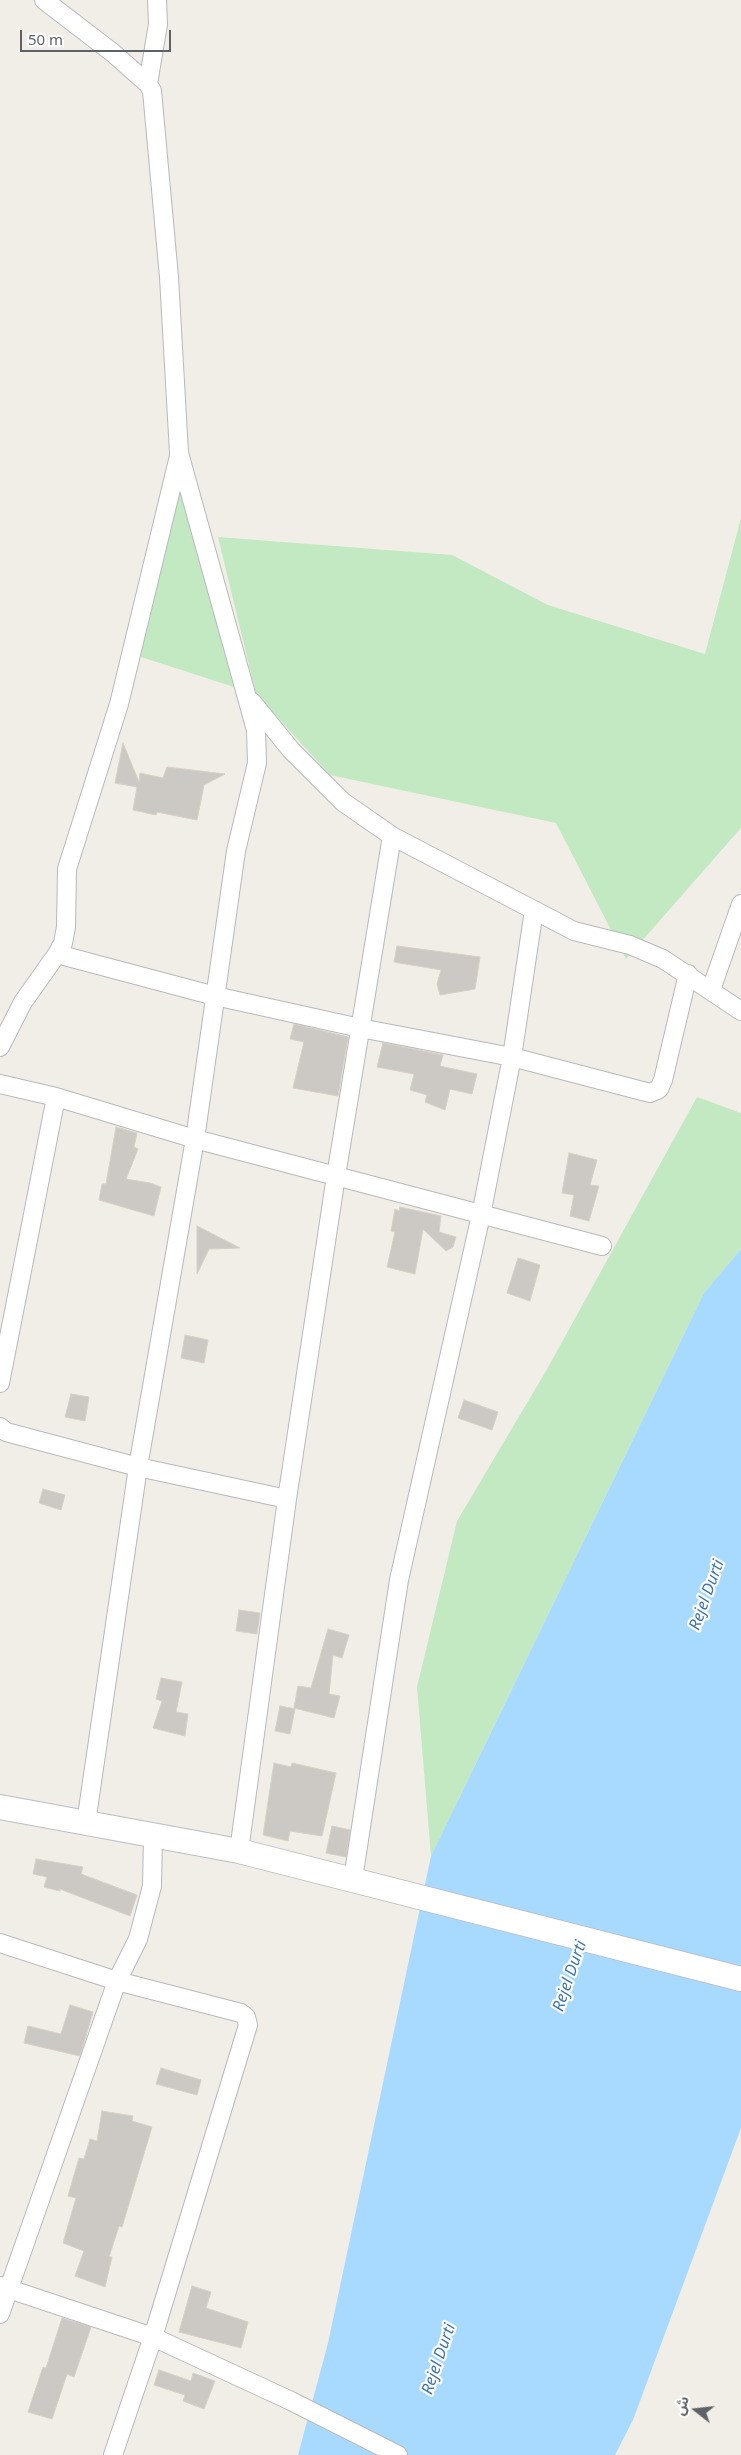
<!DOCTYPE html>
<html>
<head>
<meta charset="utf-8">
<style>
	body { margin:0 }
	#map { position:relative; width:741px; height:2455px; overflow:hidden; background:#f1eee7; font-family:"Noto Sans","Noto Sans Arabic",sans-serif }
	canvas { display:block }
	.north { position:absolute; left:671px; top:2385px; width:50px; height:50px; -webkit-text-stroke:4px #fff; paint-order:stroke; rotate:286deg; font-size:14px; font-weight:700; line-height:20px; text-align:center; color:#5e6267 }
	.north::after { content:''; display:block; margin:auto; width:18px; height:22px; background:#5e6267; clip-path:polygon(50% 0,100% 100%,50% 72%,0 100%) }
	.scale { position:absolute; left:20px; top:30px; width:151px; height:22px; box-sizing:border-box; border:2px solid #5e6267; border-top:0; padding-left:6px; font-size:15px; line-height:18px; white-space:nowrap; color:#5e6267; -webkit-text-stroke:4px #fff; paint-order:stroke }
</style>
</head>
<body>
<div id="map">
<canvas width="741" height="2455"></canvas>
<div class="north">ش</div>
<div class="scale">50 m</div>
</div>
<script>
const c = document.querySelector('canvas').getContext('2d');
c.lineJoin = 'round';
function fill(path, color) { c.fillStyle = color; c.fill(path, 'evenodd'); }
const poly = rows => new Path2D(rows.map(r => 'M' + r).join(''));
function trace(path, color, width, dash) { c.strokeStyle = color; c.lineWidth = width; c.lineCap = dash ? 'butt' : 'round'; c.setLineDash(dash || []); c.stroke(path); }
function drawText(font, color, halo, rows, align = 'center') {
  c.font = font + ' "Noto Sans",sans-serif'; c.lineWidth = 4.5; c.setLineDash([]); c.textBaseline = 'middle'; c.strokeStyle = halo; c.fillStyle = color; for (const [text, x, y, turn = 0] of rows) {
    c.save(); c.translate(x, y); c.rotate((+turn || 0) * Math.PI / 180); c.textAlign = isNaN(turn) ? turn : align; if (halo) c.strokeText(text, 0, 0); c.fillText(text, 0, 0); c.restore();
  }
}
const green = poly([
	[180,484,237,688,135,655],
	[741,518,741,828,626,959,556,823,330,775,256,694,218,537,452,555,548,605,705,654],
	[697,1097,741,1113,741,1249,704,1293,431,1856,417,1687,457,1521,546,1371]
]);
const water = poly([
	[741,1249,741,2128,633,2420,615,2455,298,2455,328,2343,431,1856,704,1293]
]);
const building = poly([
	[123,743,139,782,140,773,163,778,167,767,225,774,204,785,197,820,157,812,156,815,133,810,137,787,115,783,123,743],
	[397,946,480,957,475,989,440,995,437,984,441,970,394,962,397,946],
	[294,1024,348,1037,338,1096,293,1088,304,1042,290,1039,294,1024],
	[383,1043,443,1055,440,1066,477,1074,472,1094,450,1089,445,1110,425,1102,427,1095,410,1090,414,1074,377,1067,383,1043],
	[116,1127,137,1133,134,1147,138,1149,126,1179,150,1183,161,1187,154,1216,99,1200,102,1184,106,1184,116,1127],
	[569,1153,597,1160,590,1185,599,1186,589,1221,570,1216,574,1195,562,1193,569,1153],
	[400,1207,441,1216,439,1232,456,1237,453,1247,446,1251,423,1229,415,1274,387,1267,395,1232,391,1231,395,1209,399,1211,400,1207],
	[197,1226,240,1248,209,1249,197,1274,197,1226],
	[518,1258,540,1265,530,1301,507,1293,518,1258],
	[185,1335,208,1340,204,1363,181,1358,185,1335],
	[71,1394,89,1397,85,1421,65,1417,71,1394],
	[464,1400,498,1412,492,1430,458,1418,464,1400],
	[43,1489,65,1495,61,1510,39,1503,43,1489],
	[239,1610,260,1613,257,1634,236,1631,239,1610],
	[328,1629,349,1635,342,1658,333,1655,329,1694,340,1696,334,1718,294,1708,298,1686,311,1688,328,1629],
	[161,1678,182,1682,176,1712,188,1714,185,1736,153,1728,162,1701,156,1699,161,1678],
	[280,1706,295,1709,290,1734,275,1731,280,1706],
	[274,1763,291,1767,292,1763,336,1773,322,1836,290,1831,288,1841,263,1835,274,1763],
	[332,1826,350,1830,346,1857,326,1853,332,1826],
	[36,1859,83,1867,81,1874,137,1895,130,1916,60,1889,60,1891,44,1887,47,1877,33,1874,36,1859],
	[70,2005,93,2012,80,2056,24,2043,28,2026,61,2034,70,2005],
	[161,2068,201,2080,197,2095,156,2084,161,2068],
	[102,2111,133,2116,132,2121,152,2127,122,2227,119,2226,109,2257,112,2257,105,2287,75,2276,84,2251,63,2243,76,2198,68,2196,79,2158,84,2159,90,2139,97,2141,102,2111],
	[192,2286,211,2292,206,2308,248,2322,241,2348,179,2332,192,2286],
	[62,2318,91,2327,74,2377,67,2374,52,2419,28,2412,43,2367,46,2368,62,2318],
	[159,2370,191,2381,193,2373,215,2381,204,2409,183,2401,185,2395,154,2385,159,2370]
]);
const street = poly([
	[44,0,113,53,148,84,152,91,169,277,179,453,256,730,257,763,236,851,195,1139,138,1467,86,1823],
	[148,84,158,24,157,0],
	[252,702,291,750,343,802,392,836,574,931,630,945,663,959,741,1011],
	[57,954,215,996,360,1028,512,1057,650,1093,659,1089,663,1080,688,974],
	[711,990,741,904],
	[0,1047,23,1002,57,954,63,943,66,927,67,869,119,704,179,456],
	[0,1084,56,1097,195,1139,602,1246],
	[0,1383,56,1097],
	[0,1427,6,1432,138,1467,287,1499],
	[239,1851,287,1499,336,1176,392,836],
	[353,1879,399,1580,481,1215,512,1057,534,910],
	[0,1943,117,1981,241,2013,246,2017,248,2025,153,2337,113,2455],
	[0,2286,153,2337,291,2401,398,2455],
	[0,2314,117,1981,138,1939,152,1886,153,1837]
]);
const secondary = poly([
	[0,1807,239,1851,741,1979]
]);
const waterNames = [
	["Rejel Durti",707,1595,-70],
	["Rejel Durti",570,1976,-71],
	["Rejel Durti",439,2359,-71]
];
fill(green, '#c3e9c3');
fill(water, '#a8daff');
fill(building, '#ccc9c4');
trace(building, '#d6d0c5', 1);
trace(street, '#b7b9bd', 20);
trace(secondary, '#babdc3', 26);
trace(street, '#fff', 18);
trace(secondary, '#fff', 24);
drawText('italic 16px', '#3d74ad', '#fff', waterNames);
</script>
</body>
</html>
